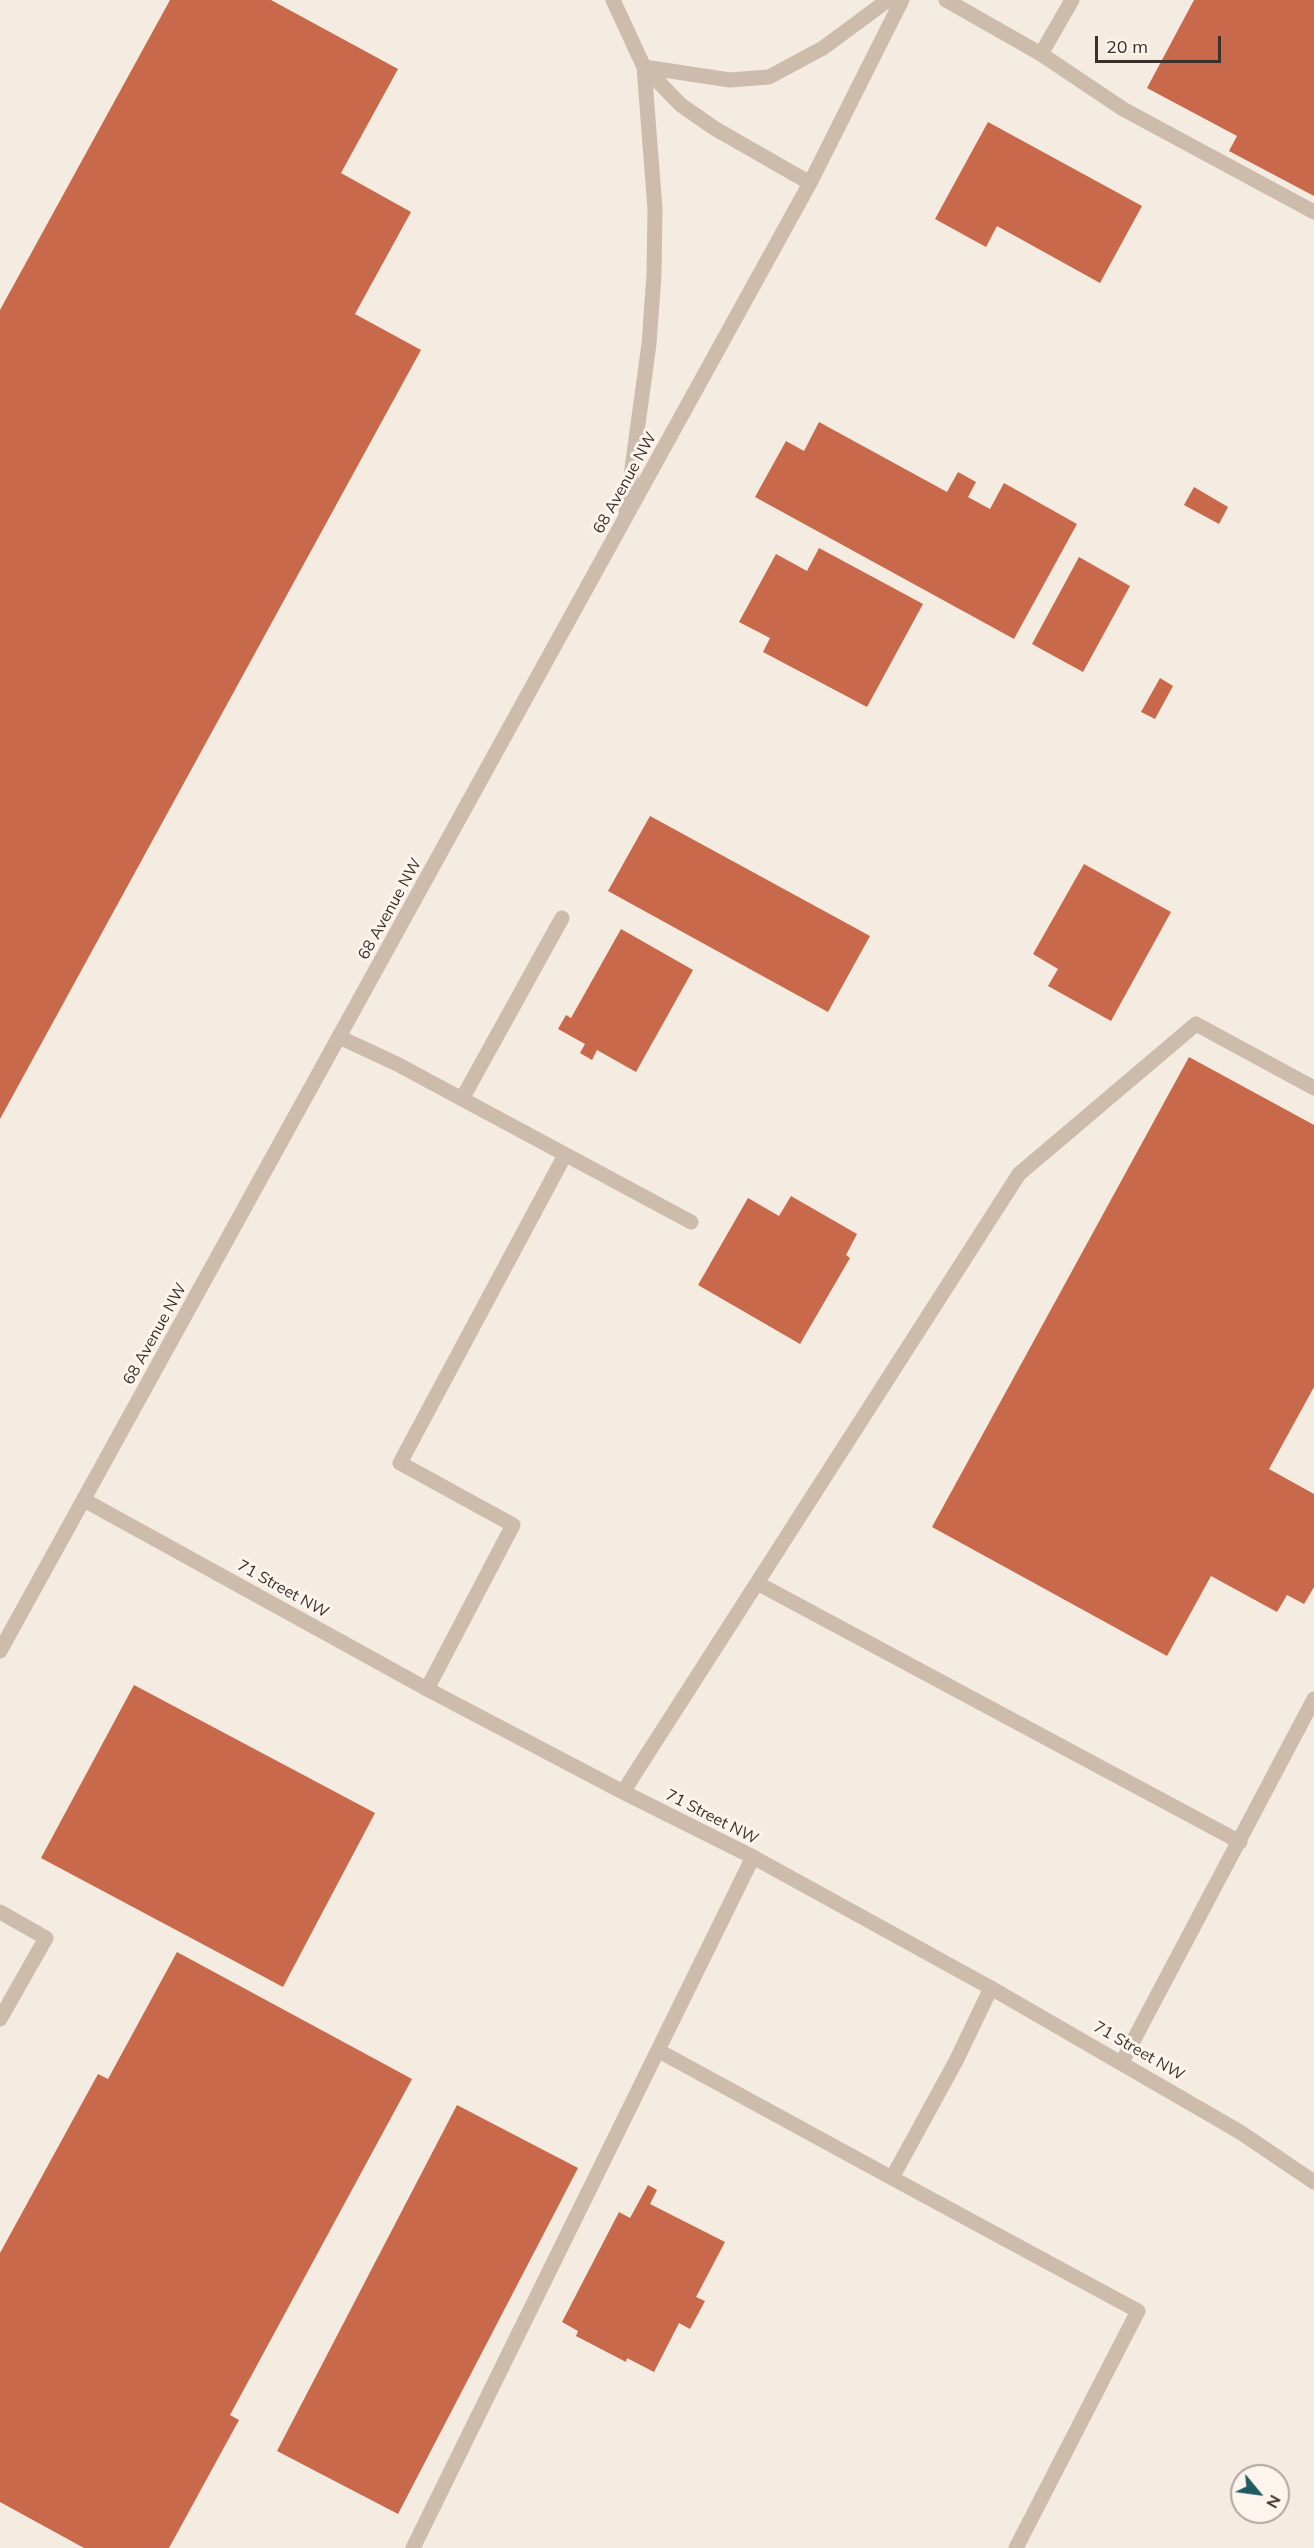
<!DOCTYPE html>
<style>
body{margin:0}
#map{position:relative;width:1314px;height:2548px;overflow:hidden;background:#f4ebe1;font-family:Mulish,sans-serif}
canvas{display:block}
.north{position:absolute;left:1230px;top:2464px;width:60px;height:60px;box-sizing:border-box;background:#fbf5ee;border:2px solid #aea6a0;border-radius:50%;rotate:119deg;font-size:16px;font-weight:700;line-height:24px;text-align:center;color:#3b302b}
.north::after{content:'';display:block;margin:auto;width:21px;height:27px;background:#1f5a5e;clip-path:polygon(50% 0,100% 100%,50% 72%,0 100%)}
.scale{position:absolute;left:1095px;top:36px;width:126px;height:27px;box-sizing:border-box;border:3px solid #3b302b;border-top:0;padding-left:8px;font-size:18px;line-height:21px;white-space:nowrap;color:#3b302b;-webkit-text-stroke:4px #fbf5ee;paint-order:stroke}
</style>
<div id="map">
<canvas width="1314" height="2548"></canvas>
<div class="north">N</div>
<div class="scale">20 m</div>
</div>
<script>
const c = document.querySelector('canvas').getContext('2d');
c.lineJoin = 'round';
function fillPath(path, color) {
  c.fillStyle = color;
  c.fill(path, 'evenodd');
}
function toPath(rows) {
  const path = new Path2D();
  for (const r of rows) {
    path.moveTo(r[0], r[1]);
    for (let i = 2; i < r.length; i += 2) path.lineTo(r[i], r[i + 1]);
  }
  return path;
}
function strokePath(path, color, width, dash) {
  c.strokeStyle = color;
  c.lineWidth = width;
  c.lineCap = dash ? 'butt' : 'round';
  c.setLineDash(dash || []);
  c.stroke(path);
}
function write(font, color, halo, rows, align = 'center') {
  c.font = font + ' Mulish,sans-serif';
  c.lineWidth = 6;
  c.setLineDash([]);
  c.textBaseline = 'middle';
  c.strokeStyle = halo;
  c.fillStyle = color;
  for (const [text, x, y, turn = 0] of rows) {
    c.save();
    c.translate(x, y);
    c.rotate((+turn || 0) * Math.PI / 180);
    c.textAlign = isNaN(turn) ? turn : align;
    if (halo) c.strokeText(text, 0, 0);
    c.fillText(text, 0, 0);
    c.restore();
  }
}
const building = toPath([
 [170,0,271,0,398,69,341,173,411,212,355,314,421,350,0,1119,0,310],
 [1194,0,1314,0,1314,196,1229,151,1237,136,1147,88],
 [988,122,1142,206,1100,283,997,226,986,247,935,219],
 [819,422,947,492,958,472,976,482,968,497,990,509,1004,483,1077,524,1014,639,755,497,786,441,804,451],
 [1194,487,1228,507,1219,524,1184,505],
 [819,548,923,604,867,707,763,652,770,638,739,622,776,554,807,571],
 [1079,557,1130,586,1083,672,1032,644],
 [1160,678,1173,686,1155,719,1141,712],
 [650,816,870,936,828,1012,608,891],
 [1084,864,1171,912,1111,1021,1048,986,1058,969,1033,954],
 [621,929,693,970,636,1072,597,1050,592,1060,580,1053,585,1044,558,1029,566,1015,571,1018],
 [1189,1057,1314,1125,1314,1387,1269,1469,1314,1494,1314,1587,1304,1604,1287,1595,1277,1612,1211,1576,1167,1656,932,1527],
 [791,1196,857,1234,846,1255,850,1258,800,1344,698,1285,748,1198,779,1216],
 [134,1685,375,1813,283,1987,41,1858],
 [177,1952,412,2079,230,2415,239,2420,169,2548,84,2548,0,2502,0,2253,98,2074,108,2079],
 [457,2105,578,2168,398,2514,277,2451],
 [648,2185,657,2190,650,2204,725,2242,696,2297,705,2301,690,2329,679,2323,654,2372,627,2358,626,2362,576,2336,578,2331,562,2322,619,2212,630,2218]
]);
const service = toPath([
 [946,0,1041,54,1072,0],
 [1041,54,1123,109,1314,212],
 [339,1037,397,1064,691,1222],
 [462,1099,562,918],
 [757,1583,1240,1842],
 [427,1689,513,1525,400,1463,565,1155],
 [623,1792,1019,1174,1196,1024,1314,1088],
 [0,1912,46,1938,0,2019],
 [991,1988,956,2061,892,2178,1138,2311,1016,2548],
 [659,2051,892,2178],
 [1122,2062,1314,1699],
 [413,2548,753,1857]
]);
const tertiary = toPath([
 [613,0,644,67,681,105,714,128,810,183],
 [644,67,730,80,769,77,823,48,888,0],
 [626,512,649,344,654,275,655,209,644,67],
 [84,1500,427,1689,623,1792,753,1857,991,1988,1240,2132,1314,2182],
 [0,1651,810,183,902,0]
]);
const streetNames = [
 ["68 Avenue NW",625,483,-61],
 ["68 Avenue NW",390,909,-61],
 ["68 Avenue NW",155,1334,-61],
 ["71 Street NW",283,1589,29],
 ["71 Street NW",712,1817,27],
 ["71 Street NW",1139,2051,30]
];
fillPath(building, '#c8694b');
strokePath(service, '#cdbbac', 15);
strokePath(tertiary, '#cdbbac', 15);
write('16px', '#3b302b', '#fbf5ee', streetNames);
</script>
